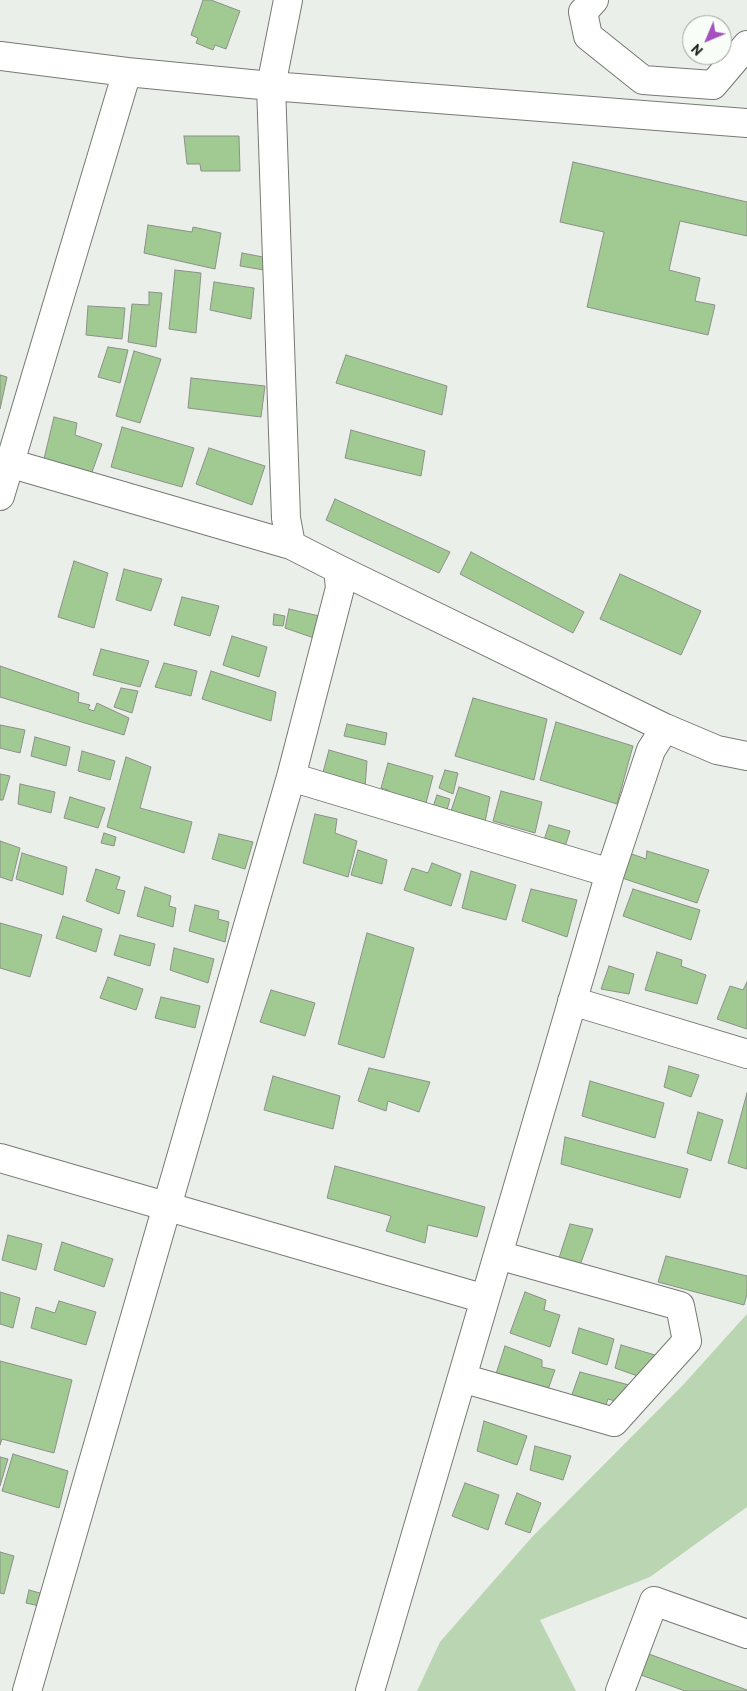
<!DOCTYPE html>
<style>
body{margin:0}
#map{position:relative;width:747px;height:1691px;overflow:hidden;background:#ebefe9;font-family:"PT Sans",sans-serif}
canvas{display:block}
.north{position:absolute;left:682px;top:15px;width:50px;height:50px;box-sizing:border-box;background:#f8fdf7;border:1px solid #9ca09c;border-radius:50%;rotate:225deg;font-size:14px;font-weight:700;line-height:20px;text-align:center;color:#131513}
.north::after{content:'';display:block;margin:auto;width:18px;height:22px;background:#a550be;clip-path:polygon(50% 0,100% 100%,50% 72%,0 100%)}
</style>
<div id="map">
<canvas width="747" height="1691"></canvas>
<div class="north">N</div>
</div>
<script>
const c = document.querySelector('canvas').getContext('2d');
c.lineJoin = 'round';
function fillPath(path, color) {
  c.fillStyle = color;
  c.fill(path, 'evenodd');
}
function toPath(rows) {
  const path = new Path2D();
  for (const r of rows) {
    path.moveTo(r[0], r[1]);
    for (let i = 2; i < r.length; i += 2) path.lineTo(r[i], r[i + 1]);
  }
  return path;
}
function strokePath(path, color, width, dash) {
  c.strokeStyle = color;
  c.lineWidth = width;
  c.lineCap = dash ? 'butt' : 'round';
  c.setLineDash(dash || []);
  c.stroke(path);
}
const green = toPath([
 [747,1314,747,1507,650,1577,540,1620,576,1691,417,1691,440,1642,532,1537,683,1385]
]);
const building = toPath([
 [203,0,211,0,240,11,226,49,215,45,213,50,196,43,198,38,191,35,203,0],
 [184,136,239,136,240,171,201,171,200,164,187,164,184,136],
 [573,162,747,202,747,236,680,221,669,270,700,278,695,301,715,305,708,335,587,307,604,232,560,222,573,162],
 [148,225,192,232,193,227,221,233,215,269,144,253,148,225],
 [242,253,263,257,264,270,240,266,242,253],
 [175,270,201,273,196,333,169,329,175,270],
 [214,282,254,288,251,319,210,310,214,282],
 [149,292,162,293,156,347,128,342,132,304,149,305,149,292],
 [88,306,125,308,122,339,86,335,88,306],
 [108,347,128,350,120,383,98,377,108,347],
 [134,351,161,359,140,423,116,416,134,351],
 [346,355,447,386,442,415,336,383,346,355],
 [0,375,7,377,0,409,0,375],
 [191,378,265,386,261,417,188,408,191,378],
 [54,417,77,423,75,435,102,444,91,475,43,463,54,417],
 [122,427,194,448,182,487,111,467,122,427],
 [351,430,425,451,421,476,345,458,351,430],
 [209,448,265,466,252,505,196,484,209,448],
 [335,499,450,552,439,573,326,520,335,499],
 [471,552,584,612,573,633,460,574,471,552],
 [74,561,108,573,94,628,58,617,74,561],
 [124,569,162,579,151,611,116,600,124,569],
 [620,574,701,611,681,655,600,619,620,574],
 [182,597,219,606,210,636,174,625,182,597],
 [289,609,319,616,314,638,285,628,289,609],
 [274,614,285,616,283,626,273,625,274,614],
 [232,636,267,647,259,677,223,665,232,636],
 [101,649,149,661,140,687,93,675,101,649],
 [164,663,197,671,191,696,155,687,164,663],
 [0,666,79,693,78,702,90,705,88,709,94,711,97,703,129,718,124,735,0,697,0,666],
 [211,671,276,692,271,721,202,699,211,671],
 [121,688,138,691,132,713,114,707,121,688],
 [473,698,547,719,534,780,455,756,473,698],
 [556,722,633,746,617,804,540,780,556,722],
 [347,724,387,733,385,745,344,736,347,724],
 [0,725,25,730,20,753,0,748,0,725],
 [35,737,70,747,66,766,31,756,35,737],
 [329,750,367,761,365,787,322,776,329,750],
 [82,751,115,761,110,780,78,771,82,751],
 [126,757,151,767,140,808,192,822,184,853,107,827,126,757],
 [388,763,433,776,424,811,386,798,388,790,381,788,388,763],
 [445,770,458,773,453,794,439,788,445,770],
 [0,774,10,776,3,800,0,800,0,774],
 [20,784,55,792,51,813,18,804,20,784],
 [459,787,490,797,484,827,449,817,459,787],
 [501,791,542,802,535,833,493,821,501,791],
 [437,795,450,799,446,814,432,810,437,795],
 [70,797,105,808,98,828,64,818,70,797],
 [315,814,337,819,335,833,357,841,348,877,303,863,315,814],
 [549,825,570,831,564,850,543,843,549,825],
 [104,833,116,837,114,846,101,843,104,833],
 [219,834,253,842,245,869,212,859,219,834],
 [0,841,20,848,12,881,0,877,0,841],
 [358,850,387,860,382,884,351,875,358,850],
 [647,851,709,870,697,903,622,878,629,853,646,859,647,851],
 [22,853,67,867,63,895,16,879,22,853],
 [432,863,461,874,451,906,404,890,412,868,428,873,432,863],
 [96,869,120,877,116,889,125,891,119,914,86,901,96,869],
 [471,871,516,885,506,920,462,908,471,871],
 [145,887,171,896,169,906,176,908,173,927,137,916,145,887],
 [531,889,577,900,567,937,522,921,531,889],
 [633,889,700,910,691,940,623,916,633,889],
 [195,905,219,911,218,919,229,922,225,942,189,931,195,905],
 [63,916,102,929,96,952,56,938,63,916],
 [0,923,42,935,30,977,0,968,0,923],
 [367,933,414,948,384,1058,338,1044,367,933],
 [120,935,155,944,150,966,114,955,120,935],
 [174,948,214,959,208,983,170,970,174,948],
 [657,952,682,960,681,966,706,975,697,1004,645,990,657,952],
 [609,966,634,974,629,994,601,989,609,966],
 [108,977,143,989,136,1010,100,998,108,977],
 [747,982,747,1029,717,1019,730,986,743,990,747,982],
 [271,990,315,1003,305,1036,260,1022,271,990],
 [161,997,200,1006,195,1028,155,1018,161,997],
 [669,1066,699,1075,691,1097,664,1087,669,1066],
 [369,1068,430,1082,419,1112,388,1101,386,1111,358,1101,369,1068],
 [273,1076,340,1096,333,1129,264,1110,273,1076],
 [590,1081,664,1103,655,1138,582,1116,590,1081],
 [747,1093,747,1169,728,1163,747,1093],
 [698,1112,723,1120,711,1161,687,1153,698,1112],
 [565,1137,688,1169,680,1198,561,1164,565,1137],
 [335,1166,485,1207,477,1237,428,1225,425,1243,386,1231,391,1216,327,1198,335,1166],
 [570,1224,593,1229,578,1271,557,1264,570,1224],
 [8,1235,42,1244,36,1270,2,1260,8,1235],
 [62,1242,113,1259,104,1287,54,1270,62,1242],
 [666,1256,747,1276,747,1294,744,1305,658,1282,666,1256],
 [0,1292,20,1298,13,1328,0,1324,0,1292],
 [525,1292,546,1300,544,1310,560,1315,550,1347,510,1333,525,1292],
 [59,1301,96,1312,86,1345,31,1328,36,1307,55,1313,59,1301],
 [579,1328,614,1339,607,1365,572,1353,579,1328],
 [621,1345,655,1355,649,1380,615,1368,621,1345],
 [505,1346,542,1360,542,1367,555,1370,546,1395,495,1377,505,1346],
 [0,1361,72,1380,54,1453,2,1439,0,1445,0,1361],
 [580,1372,629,1385,622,1403,608,1399,604,1410,571,1397,580,1372],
 [484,1421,527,1436,517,1465,477,1451,484,1421],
 [535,1446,571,1456,563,1480,530,1470,535,1446],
 [13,1454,68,1471,59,1508,2,1491,13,1454],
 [0,1457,8,1459,0,1486,0,1457],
 [465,1483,499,1495,488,1530,452,1516,465,1483],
 [517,1493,541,1503,530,1533,505,1524,517,1493],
 [0,1552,14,1556,4,1594,0,1593,0,1552],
 [29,1590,47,1595,44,1607,26,1603,29,1590],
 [649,1654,747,1690,747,1691,685,1691,641,1675,649,1654]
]);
const minor = toPath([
 [288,0,271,86,286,518,291,545,338,569,665,728,717,750,747,756],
 [594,0,583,12,588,36,643,80,713,85,747,45],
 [0,56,127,72,271,86,747,123],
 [9,463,291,545],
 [0,496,127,72],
 [291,777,610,873],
 [572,1001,747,1054],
 [0,1158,485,1299],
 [462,1378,614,1422,687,1341,680,1306,498,1255],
 [27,1691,291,777,340,588,338,569],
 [370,1691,610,873,651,750,665,728],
 [620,1691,654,1601,747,1634]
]);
fillPath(green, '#bad5b1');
fillPath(building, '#a0ca92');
strokePath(building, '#8c908a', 1);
strokePath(minor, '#767a74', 30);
strokePath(minor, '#fff', 28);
</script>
